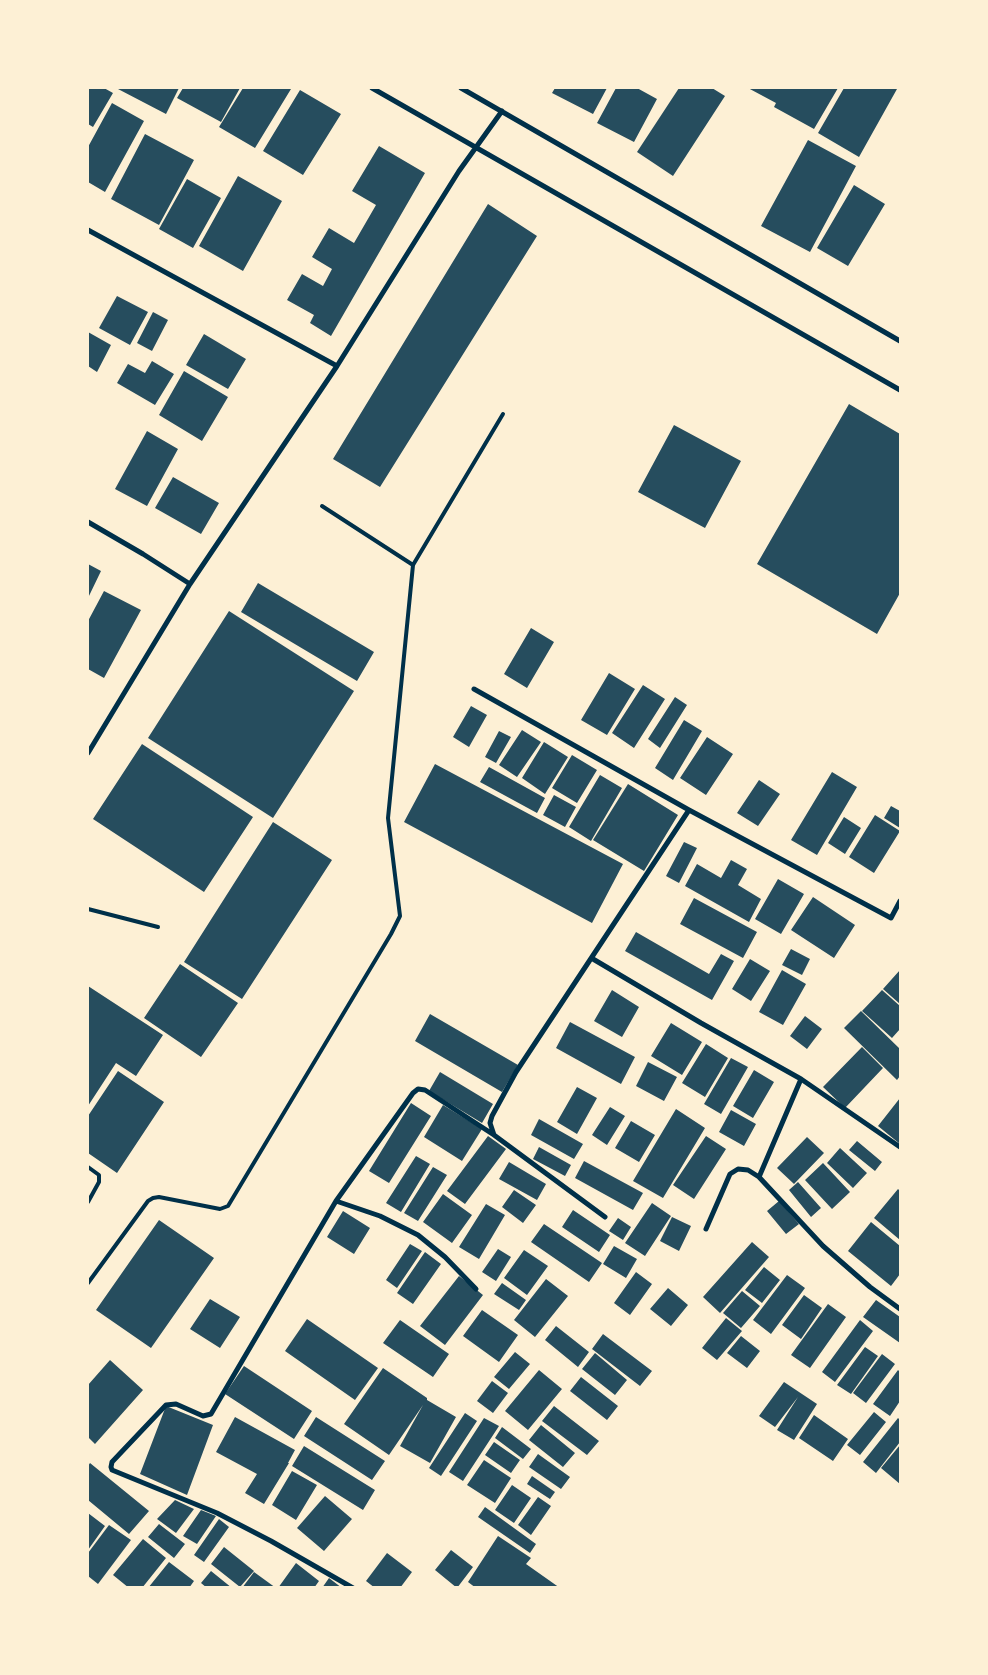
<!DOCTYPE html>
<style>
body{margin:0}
#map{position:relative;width:988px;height:1675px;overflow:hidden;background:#fdf0d5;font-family:Jost,sans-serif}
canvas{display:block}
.frame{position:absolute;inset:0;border:89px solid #fdf0d5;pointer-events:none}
</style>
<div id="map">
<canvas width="988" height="1675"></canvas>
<div class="frame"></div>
</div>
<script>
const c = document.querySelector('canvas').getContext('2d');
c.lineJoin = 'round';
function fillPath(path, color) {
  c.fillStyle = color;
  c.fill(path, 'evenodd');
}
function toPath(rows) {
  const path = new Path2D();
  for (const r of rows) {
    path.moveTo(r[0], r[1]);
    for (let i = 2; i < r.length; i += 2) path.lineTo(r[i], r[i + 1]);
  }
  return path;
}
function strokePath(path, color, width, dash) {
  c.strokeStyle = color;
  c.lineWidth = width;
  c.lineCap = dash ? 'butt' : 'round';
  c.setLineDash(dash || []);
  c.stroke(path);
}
const building = toPath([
 [88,88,104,88,113,93,93,127,88,124],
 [119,88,179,88,166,114,118,89],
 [183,88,240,88,221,122,177,98],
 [243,88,287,88,291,89,255,148,219,127],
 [555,88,607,88,593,114,552,93],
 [616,88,637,88,657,99,634,142,597,123],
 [679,88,712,88,725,96,673,176,637,152],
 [748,88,838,88,814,129,774,107,776,103],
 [844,88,897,89,859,157,818,133],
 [300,90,341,114,303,175,263,151],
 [112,103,144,121,105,192,88,182,88,147],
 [145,134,194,160,159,225,111,199],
 [808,140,856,166,810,252,761,226],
 [379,146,425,173,331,336,310,323,314,315,287,300,302,274,323,286,332,269,312,257,329,228,354,243,376,205,352,191],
 [238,176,282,201,243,271,199,246],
 [187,179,221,198,193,248,159,229],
 [854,185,885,204,848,266,817,248],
 [488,204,537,236,380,487,333,459],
 [117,296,148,312,130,345,99,328],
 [153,312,168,320,152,351,137,343],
 [88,332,111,345,97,372,88,366],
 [204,334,246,359,228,389,186,365],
 [152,361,174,374,155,405,117,383,128,364,145,373],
 [184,371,228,397,202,441,159,415],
 [849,404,900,434,900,593,877,634,757,564],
 [674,425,741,461,705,528,638,492],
 [147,431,178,449,147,506,115,489],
 [173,477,219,503,201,534,155,508],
 [88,564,101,571,88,598],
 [258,583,374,652,357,681,241,612],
 [104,591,141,610,104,678,88,669,88,621],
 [229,611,354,691,273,818,148,738],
 [531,628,554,642,527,688,504,674],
 [609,673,635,689,607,735,581,720],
 [643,685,665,699,634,748,612,733],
 [675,697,687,705,660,748,648,739],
 [471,706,487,715,469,747,453,737],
 [684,720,702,731,673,780,655,768],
 [522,730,541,742,517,777,499,765],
 [499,731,511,737,496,763,485,757],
 [707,737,733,754,706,795,680,778],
 [544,742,568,757,545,794,522,778],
 [142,744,253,817,204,892,93,819],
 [572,755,597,770,577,803,552,788],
 [435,764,623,864,592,923,404,822],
 [489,767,545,798,537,813,480,782],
 [832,772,857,787,817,855,791,840],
 [600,775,622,788,591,841,569,827],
 [759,780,780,794,758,826,737,813],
 [628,784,678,815,644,871,593,840],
 [554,795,576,807,565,827,543,815],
 [891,806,900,811,900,828,884,818],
 [875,815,900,831,874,873,849,857],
 [844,817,861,828,845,854,828,843],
 [273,822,332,860,242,999,184,962],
 [684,842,697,848,679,883,666,876],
 [731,860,747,869,738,885,761,899,749,922,685,886,697,864,721,878],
 [778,879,804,894,781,934,755,919],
 [813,897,855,925,834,958,791,930],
 [694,898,757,932,743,958,680,924],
 [636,932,709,974,721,954,734,961,712,1000,625,951],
 [791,949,810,959,802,975,782,965],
 [750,959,770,971,751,1001,732,989],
 [180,964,238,1003,201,1057,144,1018],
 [782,970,806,984,783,1025,759,1012],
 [900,970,900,1004,883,989],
 [88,986,163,1035,136,1076,116,1063,88,1106],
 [612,990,639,1007,622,1037,594,1021],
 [882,990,900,1006,900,1029,892,1038,862,1011],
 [861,1011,900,1049,900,1076,897,1080,844,1028],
 [430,1014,518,1065,502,1092,415,1041],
 [805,1016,822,1029,807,1049,790,1036],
 [570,1022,635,1057,621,1084,556,1048],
 [671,1023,702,1042,682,1075,651,1056],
 [706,1044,728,1058,705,1097,682,1083],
 [862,1047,883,1068,845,1108,823,1087],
 [731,1058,748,1067,721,1114,704,1104],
 [648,1062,677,1077,664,1101,636,1086],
 [754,1070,774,1082,753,1118,733,1106],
 [118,1071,164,1102,117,1173,88,1153,88,1116],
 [440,1072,493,1104,482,1123,429,1091],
 [577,1087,597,1098,577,1134,557,1122],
 [900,1098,900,1144,878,1126],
 [411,1103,431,1116,389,1183,369,1171],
 [443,1105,482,1129,462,1161,424,1137],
 [610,1107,625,1116,607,1145,592,1135],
 [676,1109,705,1128,663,1198,633,1181],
 [731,1110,756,1124,744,1146,719,1132],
 [539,1119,583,1144,574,1159,531,1135],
 [631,1121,655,1135,639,1162,615,1148],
 [488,1136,506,1149,465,1204,447,1191],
 [706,1136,726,1149,694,1199,673,1185],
 [807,1137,824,1153,794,1184,777,1168],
 [857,1141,882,1162,875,1171,849,1150],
 [539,1147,571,1165,565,1176,533,1159],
 [840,1148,867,1173,853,1188,827,1163],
 [416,1156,430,1164,401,1212,386,1203],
 [584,1161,643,1193,633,1210,575,1178],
 [509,1162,546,1184,537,1200,499,1179],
 [823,1163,850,1192,832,1209,805,1180],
 [433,1167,447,1175,418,1221,404,1213],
 [798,1182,821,1208,811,1217,789,1190],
 [898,1189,900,1191,900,1240,874,1218],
 [514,1190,536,1205,523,1223,502,1207],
 [443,1194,472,1215,452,1243,423,1222],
 [779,1201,799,1224,786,1234,767,1211],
 [652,1203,671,1216,645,1256,625,1243],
 [486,1204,505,1215,479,1259,459,1247],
 [573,1210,610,1235,599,1252,562,1227],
 [343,1211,370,1228,354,1254,327,1237],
 [672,1217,691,1226,679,1251,660,1241],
 [618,1218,631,1227,623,1240,609,1231],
 [159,1220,214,1258,151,1348,96,1310],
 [871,1222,900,1246,900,1274,891,1286,848,1251],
 [544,1224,602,1263,589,1282,531,1242],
 [752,1242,769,1257,720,1313,703,1297],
 [410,1244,422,1251,397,1288,386,1280],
 [614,1246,637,1259,626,1278,603,1264],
 [498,1249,511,1257,496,1281,482,1272],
 [524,1250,548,1266,527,1295,504,1278],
 [425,1252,441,1264,413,1304,397,1293],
 [764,1267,780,1280,762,1303,745,1290],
 [636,1272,652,1284,630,1315,614,1303],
 [787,1275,805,1288,771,1334,753,1320],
 [459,1276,483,1295,445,1345,420,1326],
 [546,1279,568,1296,535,1337,514,1320],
 [502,1283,526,1300,519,1310,494,1294],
 [668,1288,688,1305,671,1326,650,1309],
 [742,1291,760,1306,741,1328,723,1313],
 [804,1295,822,1308,801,1339,782,1325],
 [210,1299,240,1317,220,1348,190,1329],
 [876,1300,900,1317,900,1343,863,1317],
 [828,1304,846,1317,810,1368,791,1355],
 [482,1310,518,1335,499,1362,463,1336],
 [726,1318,742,1331,717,1360,702,1348],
 [307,1319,378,1368,355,1400,285,1351],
 [400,1320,449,1354,433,1377,383,1343],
 [860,1320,873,1331,835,1382,822,1372],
 [556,1326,589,1352,578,1367,545,1340],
 [603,1334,652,1371,640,1386,592,1349],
 [741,1336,760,1351,747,1368,727,1353],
 [865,1347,878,1356,851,1394,837,1385],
 [515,1352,530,1364,509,1389,494,1377],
 [595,1353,627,1380,615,1395,582,1369],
 [882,1354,895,1364,866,1403,853,1393],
 [110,1360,143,1390,95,1444,88,1437,88,1385],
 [244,1366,312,1411,294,1439,225,1394],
 [383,1368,427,1398,427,1400,456,1417,430,1463,400,1446,423,1405,389,1455,344,1424],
 [539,1370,562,1389,528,1430,505,1411],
 [898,1370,900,1372,900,1401,890,1416,873,1404],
 [581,1377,618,1406,607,1420,570,1391],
 [492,1381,508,1393,493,1413,477,1401],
 [784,1382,817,1404,794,1440,777,1430,798,1397,775,1427,759,1416],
 [166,1406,213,1425,187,1495,140,1474],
 [554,1406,599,1441,587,1455,542,1421],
 [874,1412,886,1422,860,1455,847,1445],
 [465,1413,477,1421,441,1476,429,1468],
 [814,1415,848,1439,833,1461,799,1438],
 [235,1417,295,1450,288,1463,289,1463,264,1504,245,1493,257,1474,216,1452],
 [316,1417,385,1461,372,1480,304,1436],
 [484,1418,499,1426,463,1481,449,1472],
 [898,1418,900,1420,900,1442,876,1473,863,1462],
 [541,1425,575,1453,563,1467,529,1440],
 [502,1427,531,1449,523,1459,495,1438],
 [494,1442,520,1460,511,1473,485,1455],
 [900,1445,900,1484,881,1468],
 [304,1446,375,1490,363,1510,292,1466],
 [538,1454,570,1477,561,1489,529,1467],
 [484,1460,511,1478,495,1503,467,1485],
 [90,1463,149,1511,129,1534,88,1500,88,1466],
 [292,1471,317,1485,296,1520,272,1505],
 [532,1476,555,1492,550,1499,527,1484],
 [512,1485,531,1498,514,1523,495,1510],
 [325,1496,352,1519,324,1551,297,1528],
 [538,1497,551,1506,531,1535,518,1525],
 [175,1500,194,1509,176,1533,157,1519],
 [485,1507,536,1544,530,1553,478,1517],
 [201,1510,216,1516,197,1544,183,1536],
 [88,1513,105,1526,88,1550],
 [219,1519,229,1527,204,1562,194,1555],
 [159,1524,185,1544,174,1558,148,1537],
 [109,1525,131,1540,98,1584,88,1576,88,1553],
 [498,1536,531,1558,526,1564,560,1588,476,1588,468,1582],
 [143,1539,166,1558,142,1588,129,1588,113,1575],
 [224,1547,254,1571,240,1587,211,1564],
 [451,1550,473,1567,457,1588,435,1570],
 [387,1553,412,1572,400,1588,375,1588,366,1581],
 [169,1562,194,1581,189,1588,148,1588],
 [296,1563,319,1581,314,1588,278,1588],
 [211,1571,232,1588,207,1588,201,1583],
 [254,1572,276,1588,242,1588],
 [329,1578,342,1588,322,1588]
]);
const service = toPath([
 [322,506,413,565],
 [88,909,158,927],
 [88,1167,99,1175,99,1182,88,1202],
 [88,1283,148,1201,153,1198,159,1197,220,1209,228,1206,391,934,400,916,388,818,413,565,503,414]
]);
const minor = toPath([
 [372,88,900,390],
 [461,88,900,341],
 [88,230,337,366],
 [88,522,143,554,190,584],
 [474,689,689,810,891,918,900,901],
 [88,753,190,584,337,366,459,171,502,111],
 [593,959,701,1023,801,1079,900,1147],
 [759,1177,801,1079],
 [336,1201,380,1216,418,1235,445,1257,476,1289],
 [605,1217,494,1135,490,1123,492,1116,516,1072,689,810],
 [706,1229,730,1174,738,1169,748,1170,759,1177,823,1246,870,1287,900,1309],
 [353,1588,271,1541,217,1513,112,1470,111,1467,112,1462,166,1405,176,1404,203,1416,211,1414,336,1201,413,1093,418,1089,425,1090,494,1135]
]);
fillPath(building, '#264d5e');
strokePath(service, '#003049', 4);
strokePath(minor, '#003049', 5);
</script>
